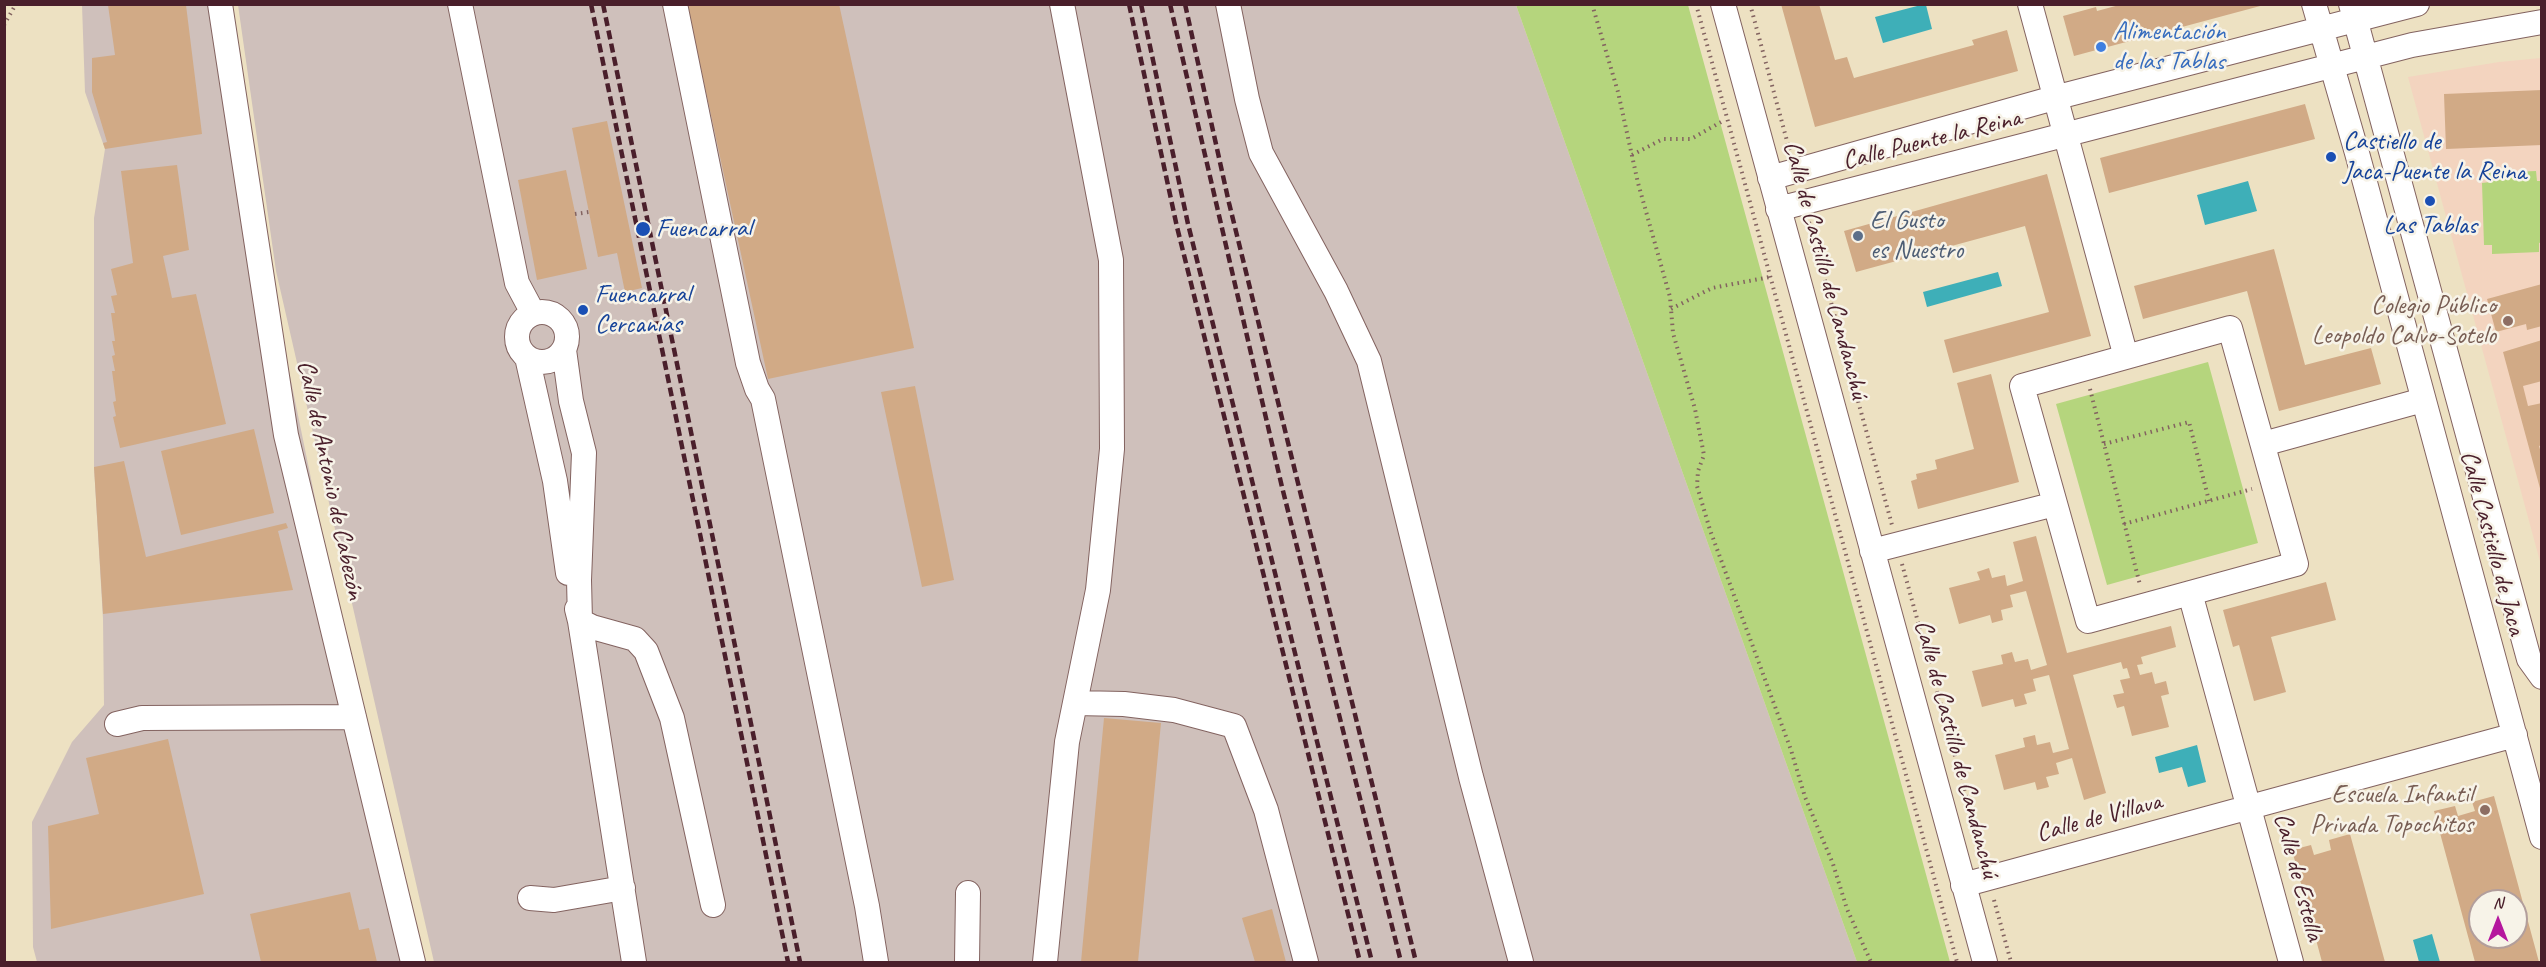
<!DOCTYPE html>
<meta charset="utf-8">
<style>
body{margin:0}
#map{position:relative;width:2546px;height:967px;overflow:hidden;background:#ede1c2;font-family:Caveat,sans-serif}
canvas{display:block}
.frame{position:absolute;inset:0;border:6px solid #4a1f2b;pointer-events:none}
.north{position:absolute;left:2468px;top:889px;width:60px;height:60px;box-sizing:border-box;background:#f7f3e8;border:2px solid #b29e9c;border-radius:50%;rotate:0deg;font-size:16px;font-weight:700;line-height:24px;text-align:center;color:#4a1f2b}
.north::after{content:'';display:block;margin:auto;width:21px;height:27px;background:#b5179e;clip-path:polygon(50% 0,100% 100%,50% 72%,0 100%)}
</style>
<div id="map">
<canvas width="2546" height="967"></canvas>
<div class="frame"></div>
<div class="north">N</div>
</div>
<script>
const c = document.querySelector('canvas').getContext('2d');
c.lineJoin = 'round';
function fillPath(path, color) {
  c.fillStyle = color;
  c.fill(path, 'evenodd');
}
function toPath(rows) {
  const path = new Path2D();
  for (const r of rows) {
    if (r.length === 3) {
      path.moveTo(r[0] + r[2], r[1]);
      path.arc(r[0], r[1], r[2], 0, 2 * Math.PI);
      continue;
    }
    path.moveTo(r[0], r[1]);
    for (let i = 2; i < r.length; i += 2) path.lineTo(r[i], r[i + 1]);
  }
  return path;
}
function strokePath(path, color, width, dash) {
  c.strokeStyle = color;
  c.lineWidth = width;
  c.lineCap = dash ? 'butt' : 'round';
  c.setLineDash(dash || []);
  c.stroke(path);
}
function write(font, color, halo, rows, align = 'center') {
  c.font = font + ' Caveat,sans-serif';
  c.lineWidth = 5;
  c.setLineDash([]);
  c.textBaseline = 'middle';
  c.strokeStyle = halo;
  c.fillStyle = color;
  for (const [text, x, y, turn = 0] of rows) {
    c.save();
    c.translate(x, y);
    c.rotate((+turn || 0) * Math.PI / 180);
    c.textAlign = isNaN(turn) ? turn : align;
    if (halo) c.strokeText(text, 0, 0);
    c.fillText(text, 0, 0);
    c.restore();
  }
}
const built = toPath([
 [2541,58,2541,565,2408,77,2499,62]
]);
const industrial = toPath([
 [82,5,214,5,410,962,37,962,33,947,32,822,72,742,104,705,103,619,94,467,94,218,105,149,85,92],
 [238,5,1516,5,1857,962,434,962,276,271]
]);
const green = toPath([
 [1516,5,1688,5,1950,962,1857,962],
 [2536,171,2537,181,2542,181,2542,242,2539,243,2539,252,2492,254,2492,245,2484,245,2482,183,2490,182,2489,173],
 [2208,362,2258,543,2107,585,2056,404]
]);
const water = toPath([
 [1921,5,1926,5,1932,29,1883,43,1875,17],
 [2248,181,2257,211,2205,225,2197,195],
 [1998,272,2002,286,1927,307,1923,292],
 [2197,745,2206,782,2188,787,2182,767,2159,773,2155,757],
 [2432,934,2440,962,2419,962,2413,940]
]);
const building = toPath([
 [687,4,839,4,914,348,768,379],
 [1781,4,1819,4,1835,60,1847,57,1854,78,1974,45,1972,40,2007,30,2018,71,1815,127],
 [2123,4,2264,4,2264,5,2074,56,2063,16,2096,7,2097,11],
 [108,5,186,5,202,134,105,149,103,143,107,142,92,92,92,58,115,55],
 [2542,90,2542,145,2446,149,2444,94],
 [2305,104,2315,139,2109,193,2100,158],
 [607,121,642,288,625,292,617,253,598,257,572,128],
 [177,165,189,250,163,256,172,298,196,294,226,424,120,448,113,417,116,416,113,402,116,401,112,371,115,371,112,356,115,355,112,341,115,341,111,313,115,313,111,296,117,295,111,269,133,263,121,171],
 [566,170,587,269,537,280,518,180],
 [2047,174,2091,336,1953,373,1944,340,2049,312,2025,226,1856,272,1844,231],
 [2274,249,2305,365,2371,348,2381,384,2279,411,2247,291,2143,319,2134,286],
 [2542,284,2542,326,2527,330,2526,324,2496,332,2487,299],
 [2542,340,2542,381,2523,386,2528,406,2542,403,2542,445,2539,446,2542,456,2541,492,2503,352],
 [1991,374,2019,482,1918,509,1911,481,1917,479,1916,474,1937,469,1935,460,1974,449,1957,383],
 [915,386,954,580,922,587,881,392],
 [254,429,274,513,181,535,161,451],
 [124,461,146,557,286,523,288,528,278,531,293,590,103,614,94,467],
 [2036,536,2067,653,2171,626,2176,647,2141,657,2143,664,2137,665,2140,675,2152,672,2155,684,2166,681,2169,694,2161,696,2169,727,2132,736,2124,706,2117,708,2113,695,2124,693,2120,680,2130,678,2127,668,2123,669,2121,662,2073,675,2106,793,2084,800,2072,758,2056,763,2059,774,2046,777,2049,787,2037,790,2035,782,2004,790,1995,755,2025,747,2023,738,2035,735,2037,745,2050,742,2053,753,2069,749,2049,675,2033,679,2036,691,2024,694,2027,704,2015,707,2013,699,1982,707,1972,671,2003,664,2001,655,2012,652,2015,662,2028,659,2031,670,2047,665,2026,591,2010,595,2013,607,2001,610,2003,620,1992,623,1990,615,1959,624,1949,588,1980,580,1977,572,1989,568,1992,578,2005,575,2007,586,2023,581,2013,542],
 [2326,582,2336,620,2271,637,2286,692,2254,701,2239,645,2233,647,2223,610],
 [1104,718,1161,723,1138,962,1081,962],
 [168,739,204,894,51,929,48,826,99,814,86,758],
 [2494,796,2539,962,2475,962,2434,811,2455,806,2458,816,2475,811,2472,802],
 [2480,901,2516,901,2516,937,2480,937],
 [2350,834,2385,962,2322,962,2292,850,2311,845,2314,855,2331,850,2329,840],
 [350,892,359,930,369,928,377,962,261,962,250,914],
 [1272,909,1286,962,1255,962,1242,918]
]);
const path = toPath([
 [1592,4,1618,92,1638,183,1670,297,1673,333,1695,409,1704,455,1698,471,1697,486,1710,530,1791,750,1805,797,1833,864,1847,909,1871,962],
 [1696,4,1957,962],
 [1750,4,1790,152],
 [4,25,16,4],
 [1632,155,1663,139,1691,139,1721,122],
 [575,214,589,212],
 [1809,222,1892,525],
 [1671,309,1712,288,1770,277],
 [2090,389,2140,585],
 [2104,444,2189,422,2209,501],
 [2124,524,2252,489],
 [1902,564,1983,858],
 [1994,900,2011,962]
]);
const minor = toPath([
 [220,4,286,435,413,962],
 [460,4,517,283,533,313],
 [675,4,748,363,757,389,763,399,867,906,876,962],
 [1228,4,1247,99,1261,153,1336,291,1369,361,1471,777,1521,962],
 [1723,4,1985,962],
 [2030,4,2126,357],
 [2314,4,2357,153,2542,837],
 [2351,4,2529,659,2542,677],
 [1770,178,2054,98,2417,4],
 [1778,209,2412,45,2542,22],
 [542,337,25],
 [2230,328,2296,564,2088,621,2022,386,2230,328],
 [564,350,571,401,584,453,579,580,580,621,634,962],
 [527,357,555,481,568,573],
 [2263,444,2423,400],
 [1872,551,2055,504],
 [2190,593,2291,962],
 [577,609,580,621,592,627,635,639,646,651,672,718,713,905],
 [1075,703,1124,704,1174,710,1234,726,1266,810,1306,962],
 [117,724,142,718,354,717],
 [1963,885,2515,735],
 [530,898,554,900,623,888],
 [967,962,968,893],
 [1045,962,1067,742,1098,590,1112,449,1111,260,1062,4]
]);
const rail = toPath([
 [591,4,788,962],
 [603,4,800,962],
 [1129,4,1177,227,1360,962],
 [1141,4,1188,224,1372,962],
 [1170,4,1282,487,1401,962],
 [1185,4,1229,203,1416,962]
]);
const markers = [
 [2101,47,6,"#3f7fe0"],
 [2331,157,6,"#1a4fb4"],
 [2430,201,6,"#1a4fb4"],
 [643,229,8,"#1a4fb4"],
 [1858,236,6,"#5c6f8a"],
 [583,310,6,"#1a4fb4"],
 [2508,321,6,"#8d6e63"],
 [2485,810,6,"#8d6e63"]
];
const shopNames = [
 ["Alimentación",2113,32],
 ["de las Tablas",2113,62]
];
const streetNames = [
 ["Calle Puente la Reina",1932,140,-14],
 ["Calle de Castillo de Candanchú",1825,270,75],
 ["Calle de Antonio de Cabezón",330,480,78],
 ["Calle Castiello de Jaca",2492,543,75],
 ["Calle de Castillo de Candanchú",1956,749,75],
 ["Calle de Villava",2099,818,-15],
 ["Calle de Estella",2298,877,75]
];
const transitNames = [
 ["Castiello de",2343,142],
 ["Jaca-Puente la Reina",2343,172],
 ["Las Tablas",2430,226,"center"],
 ["Fuencarral",656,229],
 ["Fuencarral",595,295],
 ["Cercanías",595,325]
];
const serviceNames = [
 ["El Gusto",1870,221],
 ["es Nuestro",1870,251]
];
const educationNames = [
 ["Colegio Público",2496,306],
 ["Leopoldo Calvo-Sotelo",2496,336],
 ["Escuela Infantil",2473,795],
 ["Privada Topochitos",2473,825]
];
fillPath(built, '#f3d4bf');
fillPath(industrial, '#cfc0bb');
fillPath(green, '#b5d57d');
fillPath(water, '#3eafb8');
fillPath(building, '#d1aa86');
strokePath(minor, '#836360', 26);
strokePath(path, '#836360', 4, [1.5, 4.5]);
strokePath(minor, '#fff', 24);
strokePath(rail, '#4a1f2b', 4.5, [9, 4.5]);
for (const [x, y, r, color] of markers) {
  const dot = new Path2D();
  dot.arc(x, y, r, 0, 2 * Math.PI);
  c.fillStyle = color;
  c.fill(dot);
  strokePath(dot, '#f7f3e8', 2);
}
write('26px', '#366cbe', '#f7f3e8', shopNames, 'left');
write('26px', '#4a1f2b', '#f7f3e8', streetNames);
write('26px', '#164399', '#f7f3e8', transitNames, 'left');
write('26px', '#4e5e75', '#f7f3e8', serviceNames, 'left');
write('26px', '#785e54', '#f7f3e8', educationNames, 'right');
</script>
